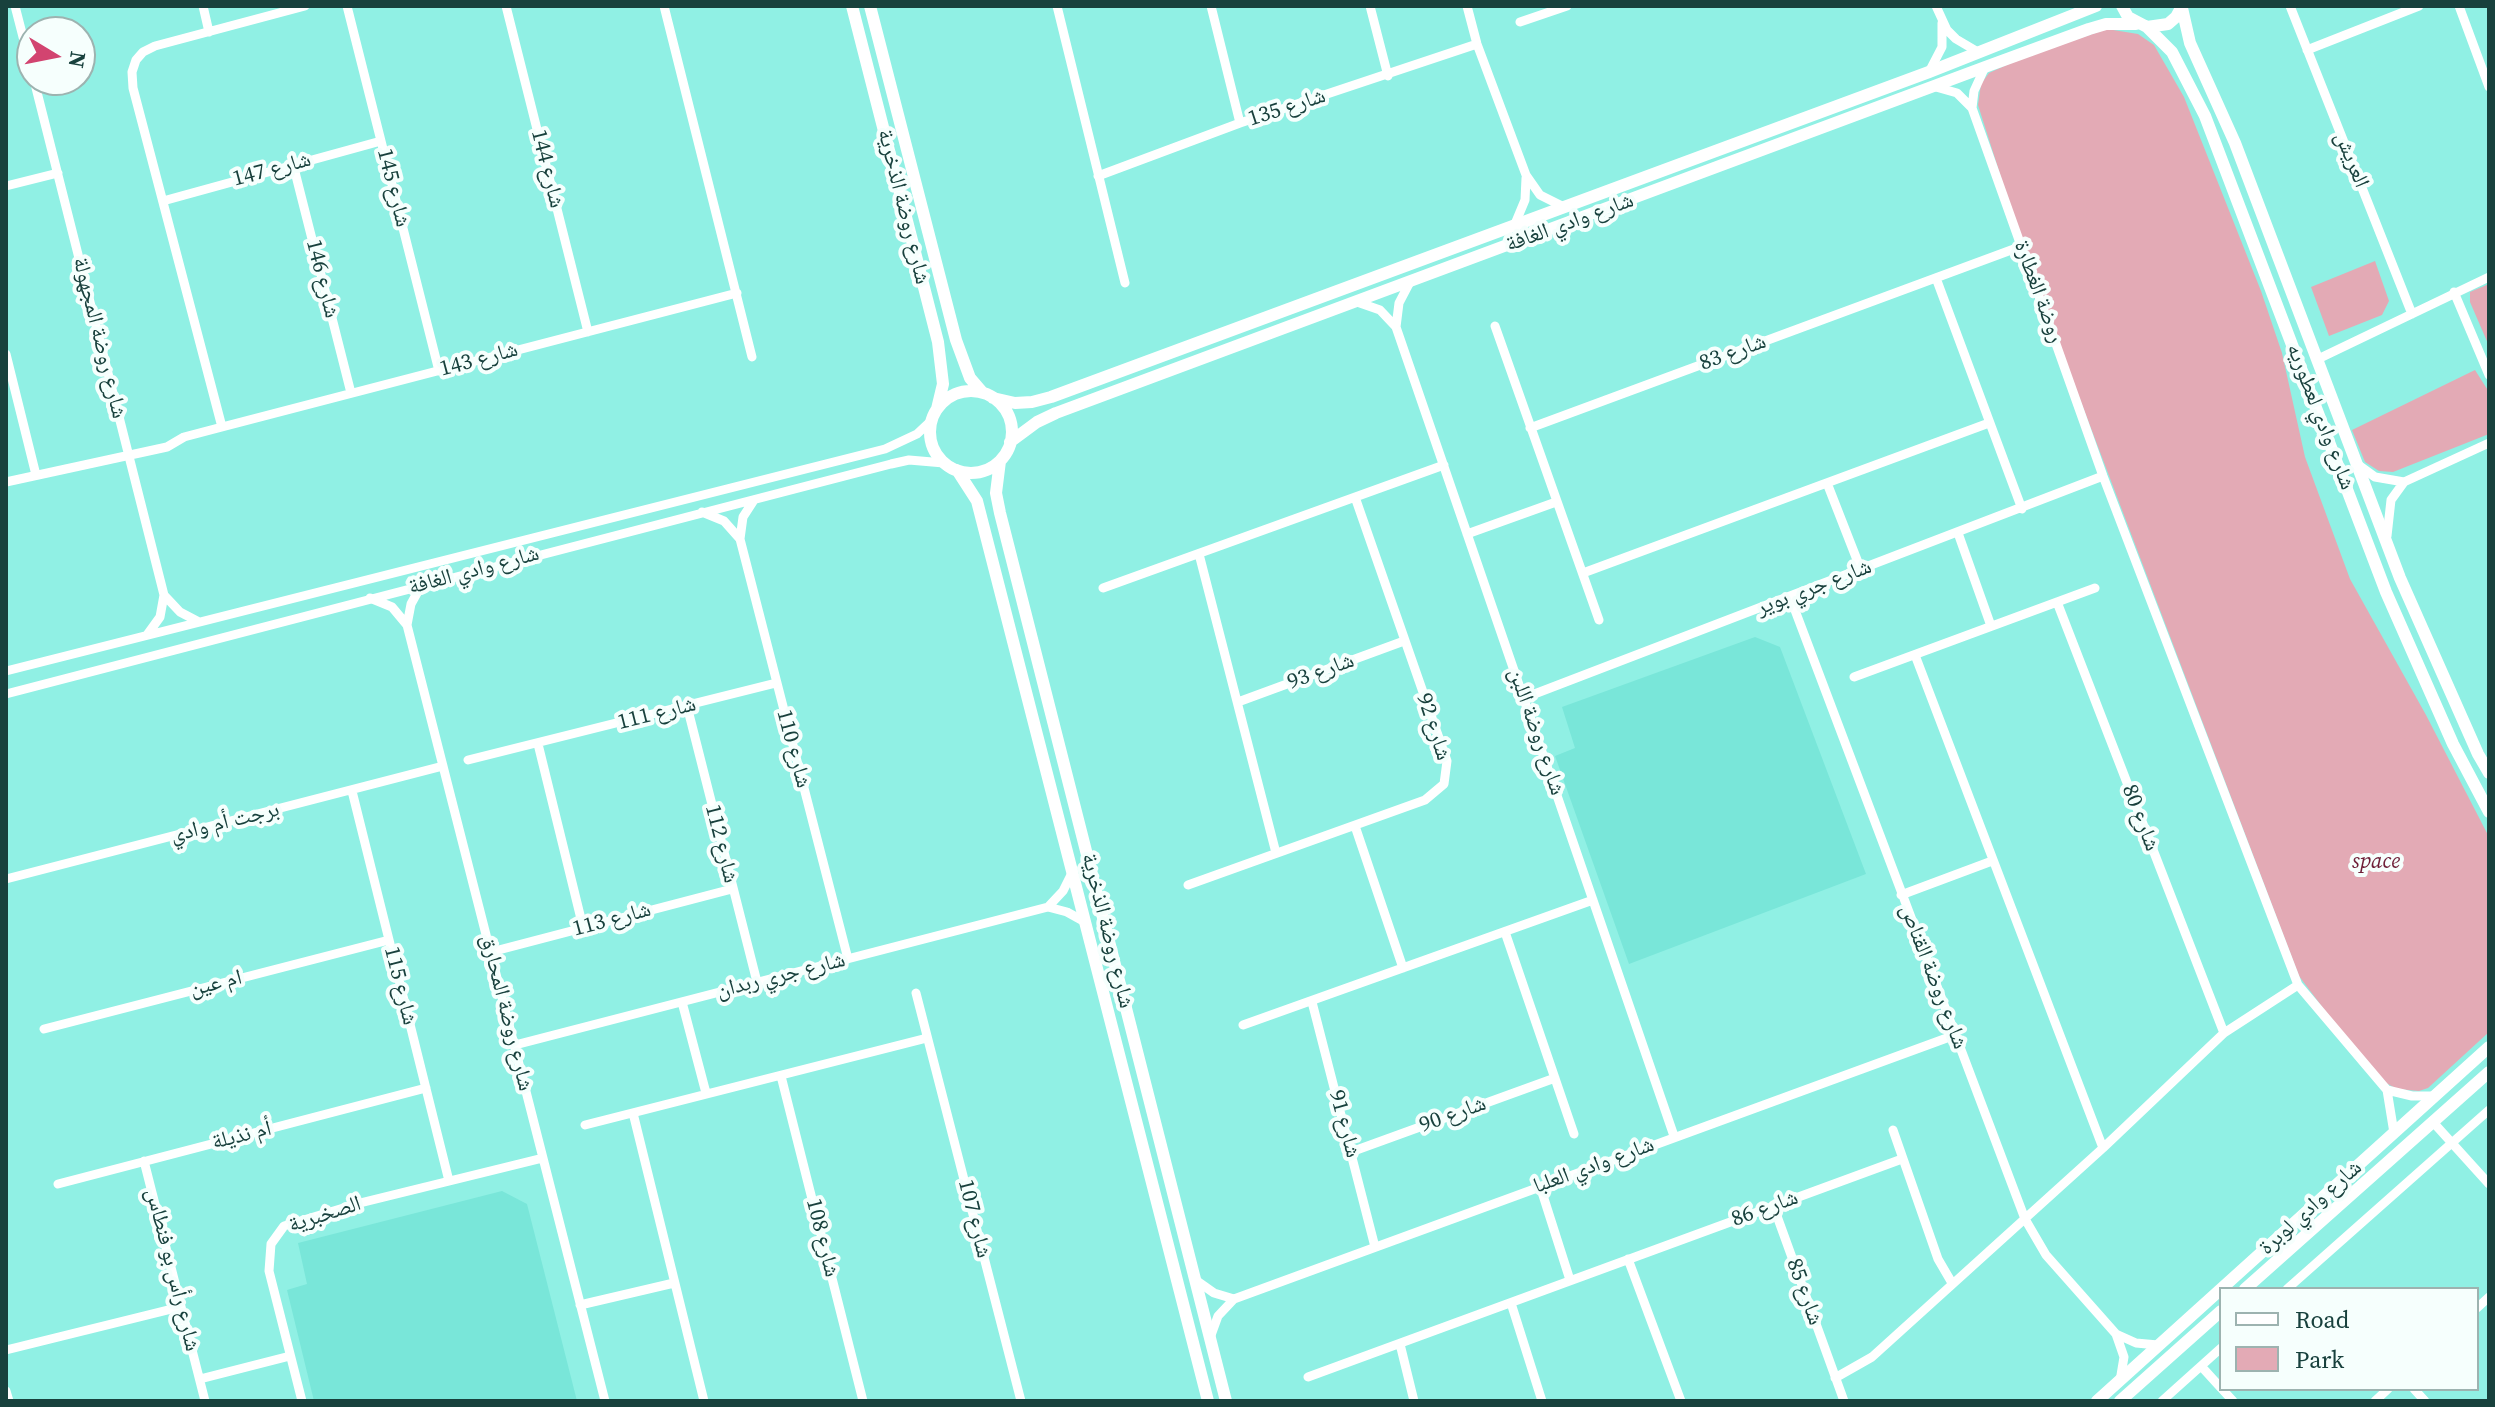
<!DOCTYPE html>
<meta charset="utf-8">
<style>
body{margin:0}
#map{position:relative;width:2495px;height:1407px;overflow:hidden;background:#90f0e4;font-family:"Source Serif 4",serif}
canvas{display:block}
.frame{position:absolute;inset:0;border:8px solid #18413d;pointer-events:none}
.legend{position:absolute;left:2219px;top:1287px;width:260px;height:104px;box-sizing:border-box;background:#f6fffd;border:2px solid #9db3b0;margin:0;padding:10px 14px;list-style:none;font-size:24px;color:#18413d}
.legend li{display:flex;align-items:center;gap:16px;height:40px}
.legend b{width:40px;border:2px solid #9db3b0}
.north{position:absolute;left:16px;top:16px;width:80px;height:80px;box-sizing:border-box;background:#f6fffd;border:2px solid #9db3b0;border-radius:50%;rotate:100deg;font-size:22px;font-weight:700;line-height:32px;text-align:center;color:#18413d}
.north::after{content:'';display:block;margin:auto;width:28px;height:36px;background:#d24470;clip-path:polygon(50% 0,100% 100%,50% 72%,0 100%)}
</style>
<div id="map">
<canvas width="2495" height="1407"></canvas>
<div class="frame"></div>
<ul class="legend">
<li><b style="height:10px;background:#fff"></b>Road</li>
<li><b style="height:22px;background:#e3aab5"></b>Park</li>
</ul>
<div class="north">N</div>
</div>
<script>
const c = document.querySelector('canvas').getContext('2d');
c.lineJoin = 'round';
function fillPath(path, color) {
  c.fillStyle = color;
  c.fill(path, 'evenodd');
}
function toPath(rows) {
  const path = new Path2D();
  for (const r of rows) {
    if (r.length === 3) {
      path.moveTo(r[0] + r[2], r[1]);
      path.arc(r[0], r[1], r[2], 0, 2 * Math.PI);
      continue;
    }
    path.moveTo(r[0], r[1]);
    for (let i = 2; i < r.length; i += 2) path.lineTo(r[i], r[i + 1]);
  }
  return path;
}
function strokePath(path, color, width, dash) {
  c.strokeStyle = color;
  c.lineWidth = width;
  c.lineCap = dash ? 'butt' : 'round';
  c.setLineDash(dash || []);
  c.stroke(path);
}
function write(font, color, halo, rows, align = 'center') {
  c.font = font + ' "Source Serif 4","Noto Naskh Arabic",serif';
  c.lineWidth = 8;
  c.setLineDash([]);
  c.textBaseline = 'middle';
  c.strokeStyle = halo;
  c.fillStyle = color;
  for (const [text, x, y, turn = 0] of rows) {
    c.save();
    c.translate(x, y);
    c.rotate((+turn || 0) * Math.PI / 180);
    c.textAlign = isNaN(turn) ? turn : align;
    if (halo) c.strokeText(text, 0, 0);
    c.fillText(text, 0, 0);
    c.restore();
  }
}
const built = toPath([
 [1755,637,1780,647,1866,874,1629,964,1555,756,1575,748,1562,707],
 [502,1191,527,1204,577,1401,314,1401,287,1290,307,1284,298,1243]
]);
const green = toPath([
 [2107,29,2138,34,2154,45,2184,97,2261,291,2282,353,2305,457,2350,579,2426,715,2489,837,2489,1032,2428,1088,2419,1091,2397,1089,2386,1083,2335,1024,2299,976,2070,373,2020,237,1978,105,1981,84,1989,73,2022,58],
 [2375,261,2389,301,2382,315,2329,336,2311,287],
 [2489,284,2489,346,2470,302,2470,292],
 [2475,370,2489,392,2489,434,2393,472,2379,471,2365,462,2352,430]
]);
const minor = toPath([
 [15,6,32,72],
 [203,6,209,32],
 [347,6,439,371],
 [506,6,588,332],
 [664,6,752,357],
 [1057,6,1125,283],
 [1211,6,1240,123],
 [1370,6,1388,76],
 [1467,6,1477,44,1526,175,1540,195,1562,206],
 [1936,6,1947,30,1956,39,1978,52],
 [2290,6,2412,314],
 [2459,6,2489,87],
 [1520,22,1567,6],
 [2307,50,2419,6],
 [1929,72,1942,47,1942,23],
 [34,80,164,595,160,617,147,635],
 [1936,87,1957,93,1972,108,2103,476,2298,985,2387,1090],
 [1972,108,1974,91,1985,67],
 [293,164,351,393],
 [1098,176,1240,123,1477,44],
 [6,186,58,173],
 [163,201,381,141],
 [1515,224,1525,200,1526,178],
 [1936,278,2022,509],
 [1410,282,1399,303,1396,327,1674,1136],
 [2454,292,2489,375],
 [1357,302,1380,310,1396,327],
 [1495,326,1599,620],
 [6,354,36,475],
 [2318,359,2489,277],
 [222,427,133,88,132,72,136,60,143,52,155,46,305,6],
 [1530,428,2022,246],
 [2357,464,2375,477,2404,482],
 [6,482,167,447,184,437,222,427,737,293],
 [1827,483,1861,570],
 [754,500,743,517,740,539,848,959],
 [702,512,724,521,740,539],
 [1958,533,1991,626],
 [1467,534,1556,502],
 [2387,536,2391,500,2404,482,2489,443],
 [1199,554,1276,853],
 [1583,573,1989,423],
 [1103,588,1444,465],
 [164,595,180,612,199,622],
 [1790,597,2025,1219,2046,1255,2116,1334,2124,1357,2120,1381],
 [370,598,392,607,407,625,605,1401],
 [2057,602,2224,1033],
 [407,625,411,604,422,584],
 [1915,655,2103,1148],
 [6,671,885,449,917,434,932,420],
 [1854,677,2095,588],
 [6,694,891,464,909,460,944,463],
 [1524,698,2103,476],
 [1238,702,1404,641],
 [687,706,757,982],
 [538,744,583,927],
 [468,760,776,683],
 [352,791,449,1181],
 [1355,826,1403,968],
 [6,879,443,766],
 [1188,885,1425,800,1444,784,1447,761,1355,497],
 [1901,895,1992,861],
 [1048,907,1063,891,1073,871],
 [1505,932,1574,1134],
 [491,952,732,889],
 [916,993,1021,1401],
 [682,1002,706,1093],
 [1312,1002,1375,1247],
 [1243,1025,1593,900],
 [44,1029,389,940],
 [515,1045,1048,907,1067,912,1085,922],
 [781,1076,863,1401],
 [2387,1090,2412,1096,2435,1096],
 [2387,1090,2394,1133],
 [633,1113,704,1401],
 [2432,1121,2489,1184],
 [585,1125,927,1038],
 [1893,1130,1938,1259,1952,1283],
 [1351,1152,1555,1078],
 [144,1161,205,1401],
 [58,1184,426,1088],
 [1540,1186,1570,1280],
 [1773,1205,1844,1401],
 [1628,1259,1681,1401],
 [1197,1281,1214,1293,1234,1299],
 [2287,1289,2489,1110],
 [1511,1303,1542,1401],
 [580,1305,674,1283],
 [2477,1308,2489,1297],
 [2116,1334,2136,1343,2158,1345],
 [1210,1338,1218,1316,1234,1299,1955,1035],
 [1400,1344,1414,1401],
 [6,1350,180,1307],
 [2201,1366,2221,1388],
 [1308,1377,1902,1159],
 [1835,1378,1872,1357,2103,1148,2224,1033,2298,985],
 [200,1379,290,1356],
 [2222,1389,2233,1401],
 [2414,1389,2425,1401],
 [6,1391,9,1401],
 [302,1401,269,1271,271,1244,284,1226,360,1203,543,1158],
 [2162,1401,2221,1348],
 [2375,1401,2388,1389]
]);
const tertiary = toPath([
 [852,6,938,342,943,384,937,409],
 [870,6,956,340,970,378,982,392],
 [2122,6,2128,17,2147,27,2168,24,2176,17,2182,6],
 [2182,8,2190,43,2235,143,2400,578,2478,754,2489,773],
 [2147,27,2172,52,2205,116,2386,592,2453,744,2489,812],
 [971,432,41],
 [993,398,1015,403,1032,402,1051,397,1929,72,2096,6],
 [1010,442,1037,422,1056,413,1985,67,2089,29,2106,24,2136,24],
 [1000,461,996,493,1000,513,1226,1401],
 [957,470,977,501,1208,1401],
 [2245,1289,2489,1072],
 [2097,1401,2489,1047],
 [2120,1401,2221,1311]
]);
const streetNames = [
 ["شارع 135",1287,108,-18],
 ["العريش",2351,160,68],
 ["شارع 144",547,169,76],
 ["شارع 147",272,170,-15],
 ["شارع 145",393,188,76],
 ["شارع روضة الذخرية",903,207,76],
 ["شارع وادي الغافة",1570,223,-20],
 ["شارع 146",322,279,76],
 ["روضة الغطارة",2038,292,70],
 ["شارع روضة المجهولة",99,338,76],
 ["شارع 83",1733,353,-20],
 ["شارع 143",479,360,-15],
 ["شارع وادي لعطوريه",2320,417,69],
 ["شارع وادي الغافة",474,571,-15],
 ["شارع جري بوير",1814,588,-21],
 ["شارع 93",1321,672,-20],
 ["شارع 111",657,714,-14],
 ["شارع 92",1433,727,72],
 ["شارع روضة اللبن",1536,732,71],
 ["شارع 110",793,749,75],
 ["شارع 80",2140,818,69],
 ["برجت أم وادي",225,823,-14],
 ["شارع 112",721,844,76],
 ["شارع 113",612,920,-15],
 ["شارع روضة الذخرية",1107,931,76],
 ["شارع جري ربدان",781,976,-14],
 ["شارع روضة القناص",1933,977,69],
 ["ام عين",216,984,-14],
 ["شارع 115",400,986,76],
 ["شارع روضة المحارق",506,1013,76],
 ["شارع 90",1453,1115,-20],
 ["شارع 91",1344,1124,75],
 ["أم نذيلة",242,1136,-14],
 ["شارع وادي العلبا",1594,1166,-20],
 ["شارع وادي لوبرة",2311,1208,-42],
 ["شارع 86",1765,1209,-20],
 ["الصخبرية",325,1215,-18],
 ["شارع 107",974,1219,76],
 ["شارع 108",822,1238,76],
 ["شارع رأس بو فنطاس",172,1270,76],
 ["شارع 85",1804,1292,70]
];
const parkNames = [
 ["space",2376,862]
];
fillPath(built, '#79e6d9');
fillPath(green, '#e3aab5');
strokePath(minor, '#fff', 9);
strokePath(tertiary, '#fff', 12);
write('22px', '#18413d', '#f6fffd', streetNames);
write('italic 22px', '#6e1e37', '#f6fffd', parkNames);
</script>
